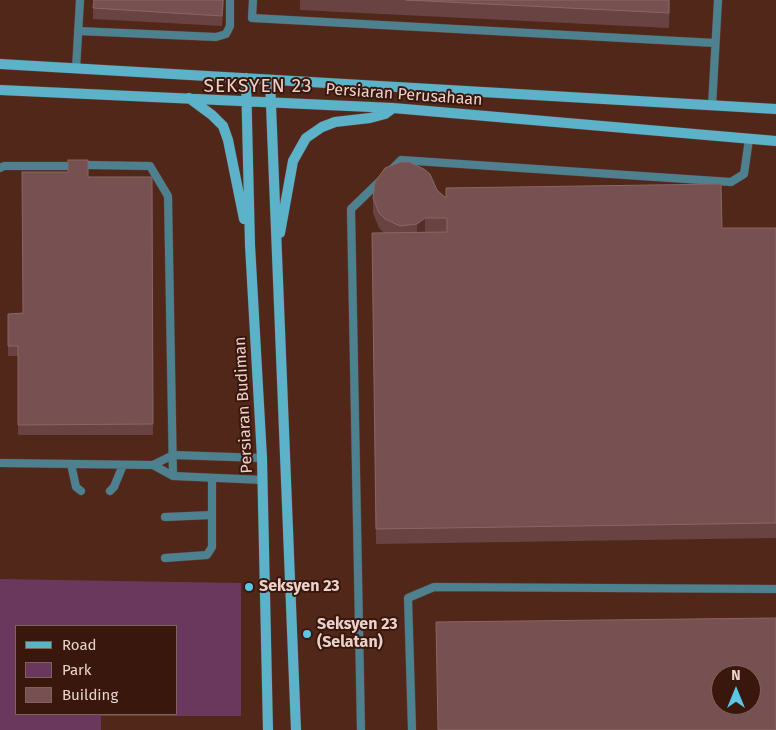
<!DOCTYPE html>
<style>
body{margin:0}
#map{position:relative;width:776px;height:730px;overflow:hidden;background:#442117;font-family:"Fira Sans",sans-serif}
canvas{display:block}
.legend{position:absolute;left:15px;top:625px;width:162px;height:90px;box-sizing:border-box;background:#39170d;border:1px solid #806259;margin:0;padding:6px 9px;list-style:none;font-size:15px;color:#ead2cb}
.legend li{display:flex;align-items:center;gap:10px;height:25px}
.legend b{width:25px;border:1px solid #806259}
.north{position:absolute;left:711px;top:665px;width:50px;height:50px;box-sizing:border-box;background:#39170d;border:1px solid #806259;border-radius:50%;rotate:0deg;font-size:14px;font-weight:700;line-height:20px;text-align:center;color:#ead2cb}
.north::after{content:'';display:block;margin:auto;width:18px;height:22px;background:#5ac8e5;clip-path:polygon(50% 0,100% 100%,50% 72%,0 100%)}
</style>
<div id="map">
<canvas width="776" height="730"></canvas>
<ul class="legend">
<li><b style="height:6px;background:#5cb2c9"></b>Road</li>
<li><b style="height:14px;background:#6a385d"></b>Park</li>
<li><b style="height:14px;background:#775151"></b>Building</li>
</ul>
<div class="north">N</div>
</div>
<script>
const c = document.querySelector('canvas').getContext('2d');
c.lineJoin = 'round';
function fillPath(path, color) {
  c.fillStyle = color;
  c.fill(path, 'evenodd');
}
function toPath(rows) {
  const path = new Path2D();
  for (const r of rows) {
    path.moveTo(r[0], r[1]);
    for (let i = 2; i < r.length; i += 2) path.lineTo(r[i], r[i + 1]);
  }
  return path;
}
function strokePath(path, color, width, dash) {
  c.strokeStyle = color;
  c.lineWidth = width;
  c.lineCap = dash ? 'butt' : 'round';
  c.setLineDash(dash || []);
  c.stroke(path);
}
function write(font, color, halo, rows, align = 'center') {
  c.font = font + ' "Fira Sans",sans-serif';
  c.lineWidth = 4;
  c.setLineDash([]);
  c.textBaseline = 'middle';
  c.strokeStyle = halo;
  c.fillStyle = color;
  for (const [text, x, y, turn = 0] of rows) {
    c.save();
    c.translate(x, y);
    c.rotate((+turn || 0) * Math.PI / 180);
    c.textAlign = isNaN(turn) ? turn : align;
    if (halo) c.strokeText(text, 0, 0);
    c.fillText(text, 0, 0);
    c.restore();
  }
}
const built = toPath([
 [0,0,776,0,776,730,0,730],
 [16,626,176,626,176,714,16,714],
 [721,675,751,675,751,705,721,705]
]);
const green = toPath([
 [0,579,241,583,241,716,101,716,101,730,0,730],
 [16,626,176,626,176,714,16,714]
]);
const service = toPath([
 [253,0,252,18,715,43],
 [78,31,216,37,226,34,230,26,230,0],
 [76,69,80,0],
 [712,106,718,0],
 [87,165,150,166,168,196,173,476],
 [0,168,4,166,66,166],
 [391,170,401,160,731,182,744,174,749,139],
 [0,463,153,465,173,455,262,458],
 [71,464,76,487,81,491],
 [153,465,173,476,263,480],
 [110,491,114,487,123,465],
 [165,517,212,515],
 [165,558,207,555,212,547,212,478],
 [361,730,351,209,381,180],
 [412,730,408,598,434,587,776,589]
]);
const secondary = toPath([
 [0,64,776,109],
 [246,78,250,245,262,458,268,730],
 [270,80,296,730],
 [0,90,393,108,776,141],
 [189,98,212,115,223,126,228,140,244,219],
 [280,233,293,161,306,138,322,127,335,122,370,118,385,114,393,108]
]);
const wall = toPath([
 [224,0,222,26,93,19,93,8],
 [300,0,670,0,669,28,300,10],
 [88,177,152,177,153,435,18,435,18,356,8,356,8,314,23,313],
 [437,190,446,198,722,228,776,228,776,538,376,544,372,233,384,233,379,228,373,213,373,198]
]);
const shadedWall = toPath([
 [669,0,670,0,669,28],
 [425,218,425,233,417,239,417,224]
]);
const building = toPath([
 [94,0,223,0,222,16,93,8,94,0],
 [406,0,669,0,669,13,406,0],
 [68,160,88,160,88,177,152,177,153,424,18,425,18,346,8,346,8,314,23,313,22,172,68,172,68,160],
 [401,162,409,162,424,169,430,174,437,190,446,198,446,188,721,184,722,228,776,228,776,523,376,529,372,233,447,232,447,218,425,218,417,224,400,226,385,219,379,213,373,198,375,182,385,168,401,162],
 [776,618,776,730,438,730,436,622,776,618],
 [721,675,751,675,751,705,721,705,721,675]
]);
const markers = [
 [249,587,5,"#5ac8e5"],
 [307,634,5,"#5ac8e5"]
];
const streetNames = [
 ["Persiaran Perusahaan",404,95,4],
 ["Persiaran Budiman",244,405,-93]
];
const poiNames = [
 ["Seksyen 23",259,587],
 ["Seksyen 23",317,625],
 ["(Selatan)",317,643]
];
const quarterNames = [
 ["SEKSYEN 23",258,87]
];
fillPath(built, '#502719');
fillPath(green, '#6a385d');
strokePath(service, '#5f3d34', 9);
strokePath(secondary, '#5f3d34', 11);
strokePath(service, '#4e8190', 8);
strokePath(secondary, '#5cb2c9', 10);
fillPath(wall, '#694242');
fillPath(shadedWall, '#542e2b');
fillPath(building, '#775151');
strokePath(building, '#896664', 1);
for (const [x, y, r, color] of markers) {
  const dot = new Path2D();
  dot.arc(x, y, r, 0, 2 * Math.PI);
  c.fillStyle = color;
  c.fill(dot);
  strokePath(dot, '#39170d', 2);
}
write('16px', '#ead2cb', '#39170d', streetNames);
write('bold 16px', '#ead2cb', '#39170d', poiNames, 'left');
c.letterSpacing = '1px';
write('19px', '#ead2cb', '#39170d', quarterNames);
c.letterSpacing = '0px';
</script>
